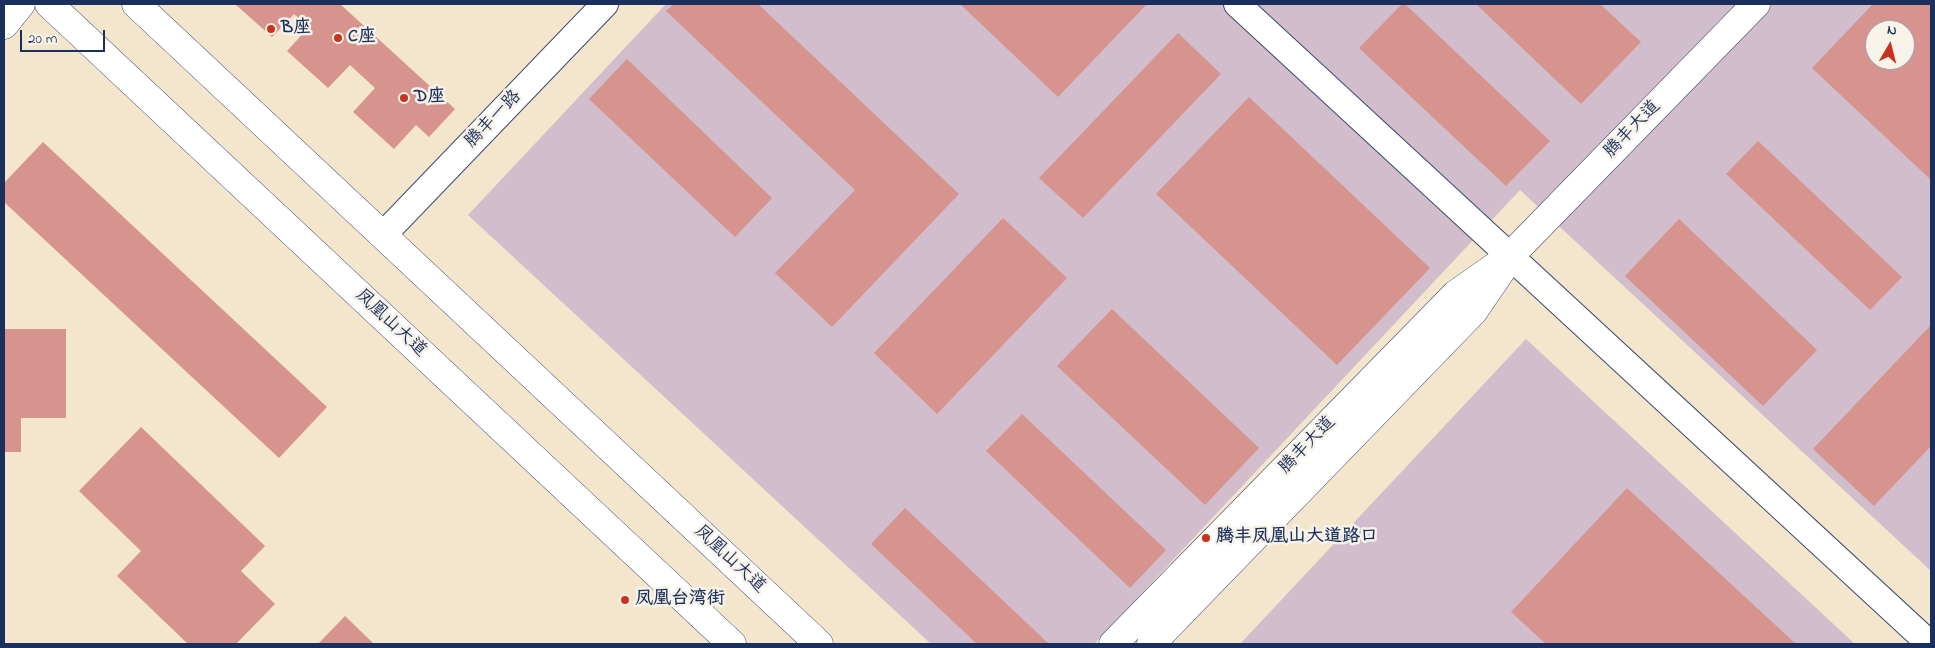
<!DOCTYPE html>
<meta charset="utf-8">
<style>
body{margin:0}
#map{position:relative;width:1935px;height:648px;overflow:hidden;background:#f4e5cd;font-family:"Indie Flower",sans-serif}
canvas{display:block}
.frame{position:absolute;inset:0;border:5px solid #1b2f5e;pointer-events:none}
.north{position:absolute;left:1865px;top:20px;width:50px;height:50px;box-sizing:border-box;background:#f7f3e8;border:1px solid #9fa5b1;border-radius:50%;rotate:8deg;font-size:14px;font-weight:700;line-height:20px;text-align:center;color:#1b2f5e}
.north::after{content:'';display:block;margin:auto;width:18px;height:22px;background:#c8321e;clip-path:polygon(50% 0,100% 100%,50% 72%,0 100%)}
.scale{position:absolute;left:20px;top:30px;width:85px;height:22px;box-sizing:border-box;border:2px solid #1b2f5e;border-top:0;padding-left:6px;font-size:15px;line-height:18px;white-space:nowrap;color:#1b2f5e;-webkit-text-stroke:4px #f7f3e8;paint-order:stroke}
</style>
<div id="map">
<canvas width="1935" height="648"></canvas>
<div class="frame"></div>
<div class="north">N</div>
<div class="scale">20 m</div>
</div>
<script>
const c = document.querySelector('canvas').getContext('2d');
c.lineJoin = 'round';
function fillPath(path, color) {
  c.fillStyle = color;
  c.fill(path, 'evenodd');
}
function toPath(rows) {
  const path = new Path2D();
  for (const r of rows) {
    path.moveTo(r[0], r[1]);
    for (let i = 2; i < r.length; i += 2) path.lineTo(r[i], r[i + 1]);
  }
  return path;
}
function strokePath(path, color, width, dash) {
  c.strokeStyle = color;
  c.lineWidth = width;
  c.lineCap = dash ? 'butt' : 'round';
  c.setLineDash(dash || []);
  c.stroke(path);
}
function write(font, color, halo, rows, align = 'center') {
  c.font = font + ' "Indie Flower","LXGW WenKai TC",sans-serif';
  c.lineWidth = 5;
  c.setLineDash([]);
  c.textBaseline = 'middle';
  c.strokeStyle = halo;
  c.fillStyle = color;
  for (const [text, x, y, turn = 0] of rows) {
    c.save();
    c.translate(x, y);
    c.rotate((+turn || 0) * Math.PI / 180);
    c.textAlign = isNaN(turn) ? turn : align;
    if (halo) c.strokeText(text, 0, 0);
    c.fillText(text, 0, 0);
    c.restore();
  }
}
const industrial = toPath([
 [666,4,1931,4,1931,571,1520,190,1094,644,931,644,468,215],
 [1875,30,1905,30,1905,60,1875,60],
 [1526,339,1855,644,1240,644]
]);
const building = toPath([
 [235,4,340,4,455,109,429,137,416,125,394,149,353,112,375,88,350,65,328,88,287,51,309,27,294,14,272,37],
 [674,4,758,4,959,194,832,327,775,273,855,190,666,11],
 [960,4,1147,4,1058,97],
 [1402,4,1405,4,1550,141,1506,186,1359,48],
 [1476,4,1600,4,1641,42,1581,104],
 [1873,4,1931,4,1931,180,1812,68],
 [1875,30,1905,30,1905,60,1875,60],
 [1178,33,1221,74,1083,218,1039,178],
 [627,59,772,198,735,237,589,99],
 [1249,97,1430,268,1337,365,1156,194],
 [1758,141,1902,277,1870,310,1726,174],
 [43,142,327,407,279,458,4,202,4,183],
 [1003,218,1067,278,937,414,874,353],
 [1679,219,1817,350,1763,406,1625,276],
 [1112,309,1259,448,1205,505,1057,366],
 [1931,325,1931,446,1874,506,1813,449],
 [4,329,66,329,66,418,21,418,21,452,4,452],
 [1022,414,1166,550,1130,588,986,451],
 [141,427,265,546,241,571,275,604,236,644,188,644,117,576,141,551,79,491],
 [1627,488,1796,644,1546,644,1511,612],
 [905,508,1049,644,977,644,871,544],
 [345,616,374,644,318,644]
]);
const minor = toPath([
 [1237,4,1930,644],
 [383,235,605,4]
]);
const tertiary = toPath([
 [4,25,21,4],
 [1113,644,1456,294,1510,256,1756,4],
 [1151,644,1473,312,1503,268]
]);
const secondary = toPath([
 [49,4,732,644],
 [136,4,819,644]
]);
const markers = [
 [271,29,5,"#c8321e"],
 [338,38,5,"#c8321e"],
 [404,98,5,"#c8321e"],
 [1206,538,5,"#c8321e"],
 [625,600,5,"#c8321e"]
];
const poiNames = [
 ["B座",281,29],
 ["C座",348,38],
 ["D座",414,98],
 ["腾丰凤凰山大道路口",1216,538],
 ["凤凰台湾街",635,600]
];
const streetNames = [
 ["腾丰一路",494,120,-46],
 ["腾丰大道",1633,130,-46],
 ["凤凰山大道",390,324,43],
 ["腾丰大道",1308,446,-46],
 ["凤凰山大道",729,560,43]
];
fillPath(industrial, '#d1bdcb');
fillPath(building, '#d7938e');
strokePath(minor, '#3c4a6f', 28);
strokePath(tertiary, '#3c4a6f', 29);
strokePath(secondary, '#3c4a6f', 29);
strokePath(minor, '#fff', 26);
strokePath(tertiary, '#fff', 28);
strokePath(secondary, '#fff', 28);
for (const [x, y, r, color] of markers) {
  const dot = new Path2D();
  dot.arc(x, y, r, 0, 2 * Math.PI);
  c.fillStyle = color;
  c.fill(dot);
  strokePath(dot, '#f7f3e8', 2);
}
write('bold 18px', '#1b2f5e', '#f7f3e8', poiNames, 'left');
write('18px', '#1b2f5e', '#f7f3e8', streetNames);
</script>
